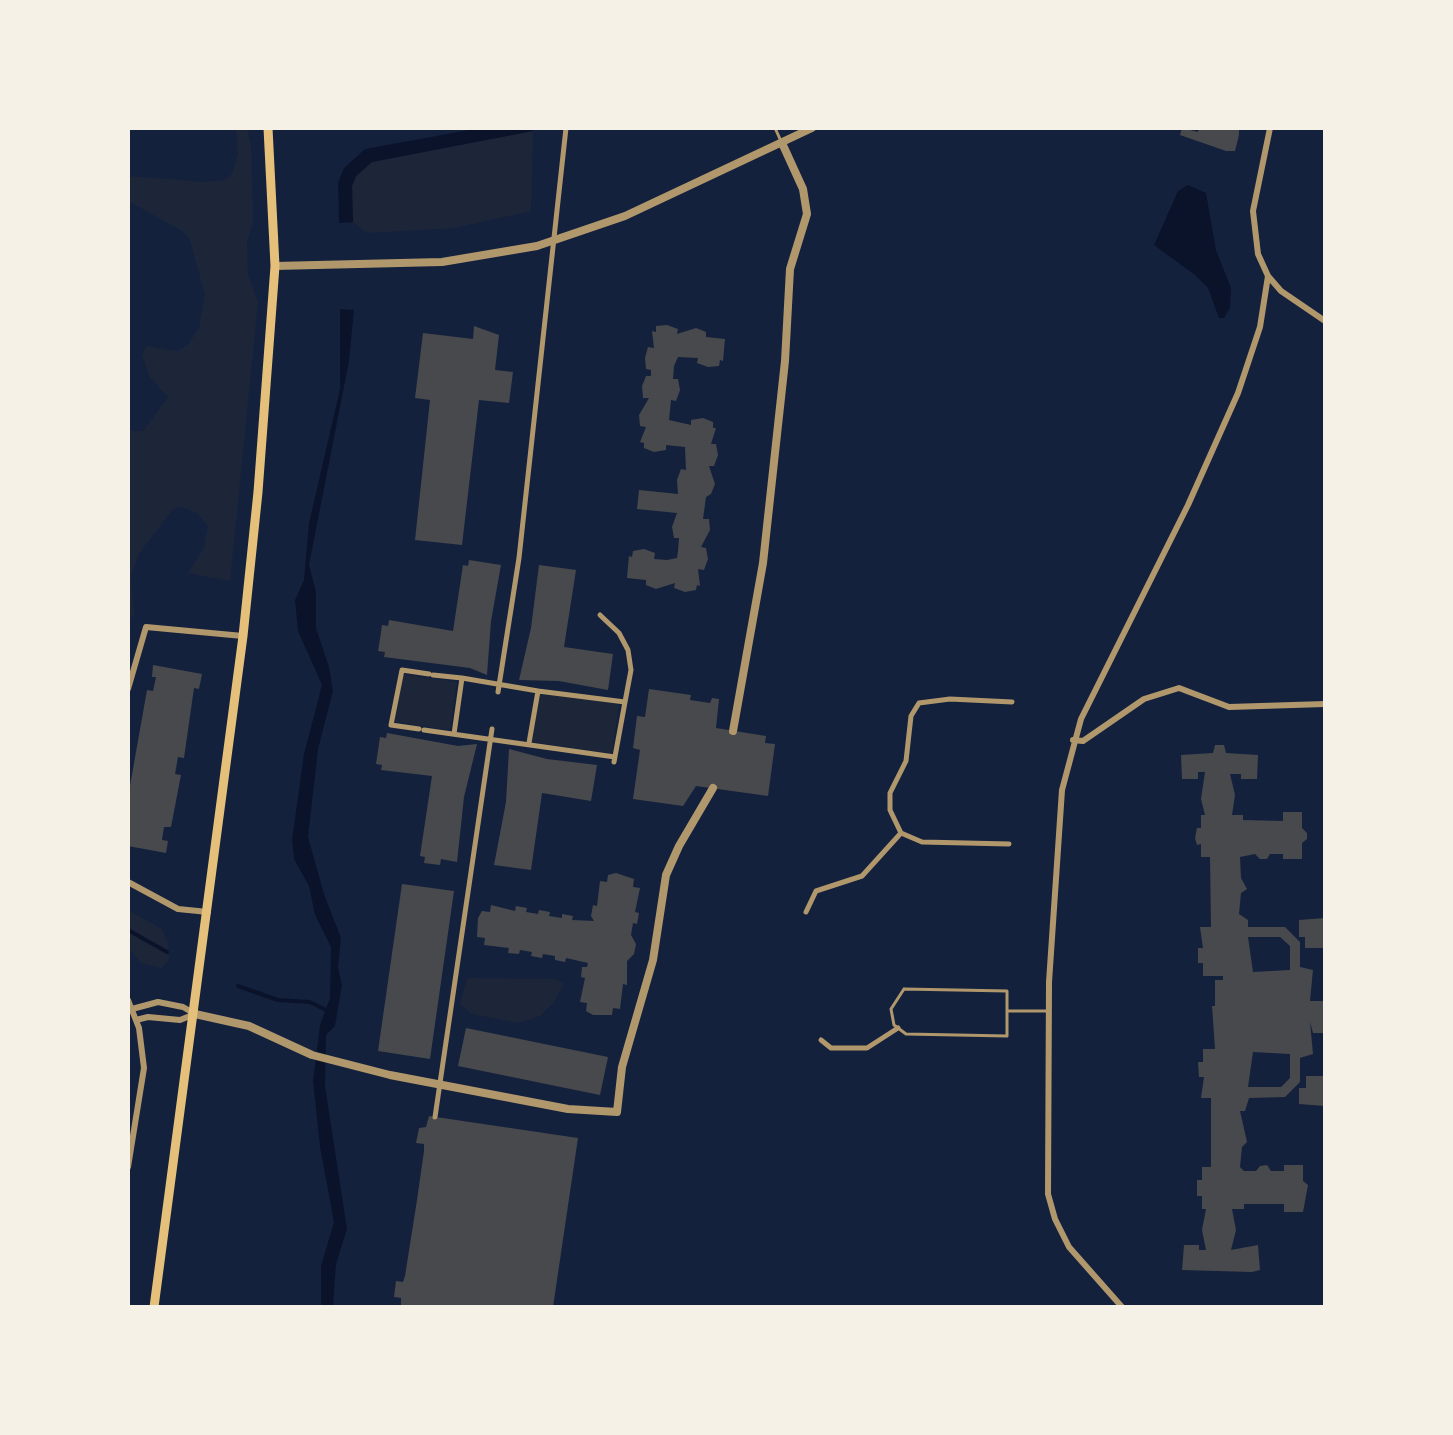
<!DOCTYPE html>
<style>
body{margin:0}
#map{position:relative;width:1453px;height:1435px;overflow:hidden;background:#14213d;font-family:Karla,sans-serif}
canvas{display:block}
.frame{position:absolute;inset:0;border:130px solid #f6f1e7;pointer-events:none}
</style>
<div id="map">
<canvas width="1453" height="1435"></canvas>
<div class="frame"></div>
</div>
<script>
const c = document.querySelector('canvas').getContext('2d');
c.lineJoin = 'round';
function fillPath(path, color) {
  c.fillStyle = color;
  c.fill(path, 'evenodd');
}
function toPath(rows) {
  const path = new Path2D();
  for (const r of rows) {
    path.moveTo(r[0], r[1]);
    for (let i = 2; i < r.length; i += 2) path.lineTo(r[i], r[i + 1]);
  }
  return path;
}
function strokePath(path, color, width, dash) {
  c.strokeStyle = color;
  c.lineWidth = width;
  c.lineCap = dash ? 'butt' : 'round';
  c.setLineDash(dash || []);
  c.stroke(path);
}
const green = toPath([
 [236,128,247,128,251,146,253,222,247,242,248,274,258,302,230,581,188,573,204,548,208,526,197,513,181,507,173,509,138,555,131,577,134,614,128,622,128,425,132,431,143,431,168,397,150,377,142,355,146,346,177,351,187,346,199,328,205,295,190,240,184,232,128,201,128,176,203,182,224,180,232,174,238,154],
 [533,131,531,211,455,228,366,233,353,222,352,186,356,176,372,162],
 [402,674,457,682,450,730,395,722],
 [539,692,619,704,612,754,532,742],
 [128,910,162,929,168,943,169,961,161,968,141,963,128,948],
 [467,978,556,979,564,984,554,1002,540,1016,518,1023,472,1014,460,1004]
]);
const water = toPath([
 [480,128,532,128,533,131,372,162,356,176,352,186,353,222,339,223,338,183,344,168,365,149],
 [1188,185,1206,193,1216,250,1231,288,1230,308,1224,318,1219,318,1208,288,1195,275,1154,245,1178,191],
 [340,309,354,310,349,361,309,565,316,592,316,628,329,667,333,691,318,749,308,837,324,894,341,938,338,968,342,985,335,1026,326,1035,325,1086,347,1229,336,1264,333,1307,321,1307,321,1266,334,1222,320,1147,313,1081,320,1025,330,998,331,947,315,915,309,886,294,859,292,840,304,754,322,685,298,631,295,600,304,580,309,523,340,389]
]);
const stream = toPath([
 [128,930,167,952],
 [238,986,278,1000,310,1002,330,1012]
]);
const building = toPath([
 [1182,128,1198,132,1199,128,1239,128,1239,135,1235,151,1226,151,1180,135],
 [667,325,678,329,677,334,696,328,706,332,706,337,725,339,723,361,720,360,719,366,708,367,697,363,698,358,678,357,674,366,673,379,678,379,680,390,676,401,671,400,669,420,691,425,691,420,703,418,713,422,713,428,716,428,711,444,716,444,718,455,714,466,709,466,715,484,711,494,706,497,703,519,709,519,710,530,701,547,706,548,708,559,704,570,698,569,700,586,697,585,696,590,685,592,674,588,675,583,656,589,646,585,646,580,627,578,629,556,632,557,633,551,644,549,655,553,654,559,667,560,677,558,678,551,679,538,674,538,672,527,677,513,637,509,639,490,678,494,677,480,681,469,686,470,685,447,666,445,666,450,654,452,644,448,644,443,640,442,646,427,640,426,639,415,649,398,643,398,642,386,646,376,651,376,651,370,646,369,645,358,648,347,654,348,652,331,656,332,656,326],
 [474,326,499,335,495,370,513,372,509,403,479,400,462,545,415,540,430,400,415,398,423,333,473,339],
 [469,560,501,565,491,621,487,675,470,668,384,657,385,652,378,651,380,639,382,625,388,626,389,620,453,631,463,565,468,566],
 [539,565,576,570,564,647,613,654,608,690,559,681,519,680,531,628],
 [153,665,202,674,199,689,194,688,184,758,178,757,175,774,181,775,171,827,164,827,162,840,168,841,166,853,128,846,128,797,147,690,153,691,156,677,152,677],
 [649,689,691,695,690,700,710,703,712,698,719,699,716,728,766,736,765,743,775,744,768,796,696,786,683,806,633,799,640,750,633,748,637,716,645,717],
 [387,733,458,746,477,744,464,797,457,862,441,859,440,865,424,863,425,857,420,856,432,776,381,770,382,765,376,764,380,737,386,738],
 [1215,745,1224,745,1226,753,1258,755,1257,779,1241,779,1241,774,1230,774,1235,795,1232,815,1243,815,1243,820,1283,821,1283,812,1302,812,1302,828,1307,833,1307,839,1302,843,1302,859,1283,859,1283,854,1270,854,1267,859,1260,859,1255,854,1240,857,1241,878,1247,889,1241,893,1239,914,1248,920,1248,927,1285,927,1300,942,1300,967,1313,970,1310,1001,1325,1001,1325,1033,1313,1033,1310,1022,1313,1054,1300,1058,1300,1082,1285,1097,1249,1098,1245,1111,1240,1111,1247,1142,1242,1147,1240,1167,1244,1171,1256,1171,1260,1166,1267,1165,1271,1171,1284,1171,1284,1165,1303,1165,1303,1181,1308,1185,1303,1212,1284,1212,1284,1204,1244,1204,1244,1209,1232,1209,1236,1230,1231,1250,1258,1245,1260,1270,1252,1272,1182,1270,1184,1245,1199,1245,1199,1250,1206,1250,1202,1230,1206,1209,1202,1209,1202,1196,1197,1196,1197,1180,1202,1180,1202,1167,1211,1167,1211,1098,1201,1098,1204,1077,1199,1077,1198,1062,1203,1062,1203,1049,1215,1049,1212,1006,1215,1006,1215,980,1223,980,1223,976,1203,976,1203,963,1198,963,1198,948,1203,948,1200,927,1211,927,1210,857,1201,857,1201,844,1197,845,1195,838,1197,828,1201,828,1201,815,1205,815,1201,799,1205,772,1198,772,1198,779,1182,779,1181,755,1213,753],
 [1248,937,1280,937,1290,946,1290,970,1253,972],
 [1253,1052,1290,1054,1290,1078,1281,1087,1248,1087],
 [509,749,547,759,597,765,591,801,542,793,531,870,494,865,506,802],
 [616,873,634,879,633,887,640,888,635,912,639,913,637,924,633,923,631,935,636,944,634,954,627,961,627,985,623,984,620,1009,613,1008,612,1015,593,1015,586,1011,587,1003,580,1002,585,978,581,977,582,967,587,967,588,963,566,958,565,962,555,960,555,956,543,954,542,958,531,956,532,952,520,950,519,954,508,953,509,948,484,945,485,938,477,937,478,918,482,911,490,912,491,905,515,911,516,906,527,908,526,912,538,914,539,910,550,912,549,916,562,918,562,914,573,916,572,920,594,921,591,916,593,905,597,906,600,881,607,882,608,875],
 [402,884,454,891,430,1059,378,1051],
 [1325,918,1325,948,1305,948,1305,937,1299,937,1299,920],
 [466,1028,608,1057,600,1095,458,1066],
 [1306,1076,1325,1076,1325,1106,1299,1104,1299,1088,1306,1088],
 [429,1116,578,1138,553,1307,401,1307,401,1298,394,1297,396,1281,403,1282,405,1276,417,1200,424,1151,424,1144,416,1143,419,1128,426,1127]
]);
const service = toPath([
 [775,128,780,139],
 [904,989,1007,991,1007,1036,906,1034,894,1025,891,1009,904,989],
 [1007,1011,1047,1011]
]);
const pedestrian = toPath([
 [600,615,619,633,628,650,631,670,625,702],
 [433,675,462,678,454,734],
 [462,678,538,691],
 [498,692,519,558,566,128],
 [419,729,391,725,402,670,429,674],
 [424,730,615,757],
 [529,743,538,691,625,702,614,762],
 [1009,844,922,842,901,833,890,810,890,793,906,761,911,716,919,703,950,699,1012,702],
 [806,912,816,891,862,876,901,833],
 [821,1040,831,1048,867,1048,898,1028],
 [435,1117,492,729]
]);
const minor = toPath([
 [1270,128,1253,211,1258,254,1268,276,1281,291,1325,321],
 [128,689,146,627,243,636],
 [1073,740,1083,741,1144,699,1179,688,1229,707,1325,704],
 [128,882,178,909,208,912],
 [128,1000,139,1028,144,1068,128,1167],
 [132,1009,158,1002,183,1007,195,1014],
 [136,1020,148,1017,180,1020,195,1014],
 [1122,1307,1069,1247,1055,1219,1048,1194,1049,982,1062,790,1081,719,1188,505,1238,393,1260,327,1268,276]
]);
const tertiary = toPath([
 [275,266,442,262,537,246,625,216,812,128],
 [733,731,763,563,785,361,790,269,807,214,803,189,782,143],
 [195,1014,249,1026,312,1055,390,1075,568,1109,617,1112,622,1067,653,960,666,875,679,846,713,788]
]);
const secondary = toPath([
 [154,1307,243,636,258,492,275,266,268,128]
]);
fillPath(green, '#1d2539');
fillPath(water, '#0b132b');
strokePath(stream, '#0b132b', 4);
fillPath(building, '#48494c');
strokePath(service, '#b1986c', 3);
strokePath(pedestrian, '#b1986c', 5);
strokePath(minor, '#b1986c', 6);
strokePath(tertiary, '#b1986c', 8);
strokePath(secondary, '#e5c07b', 9);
</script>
